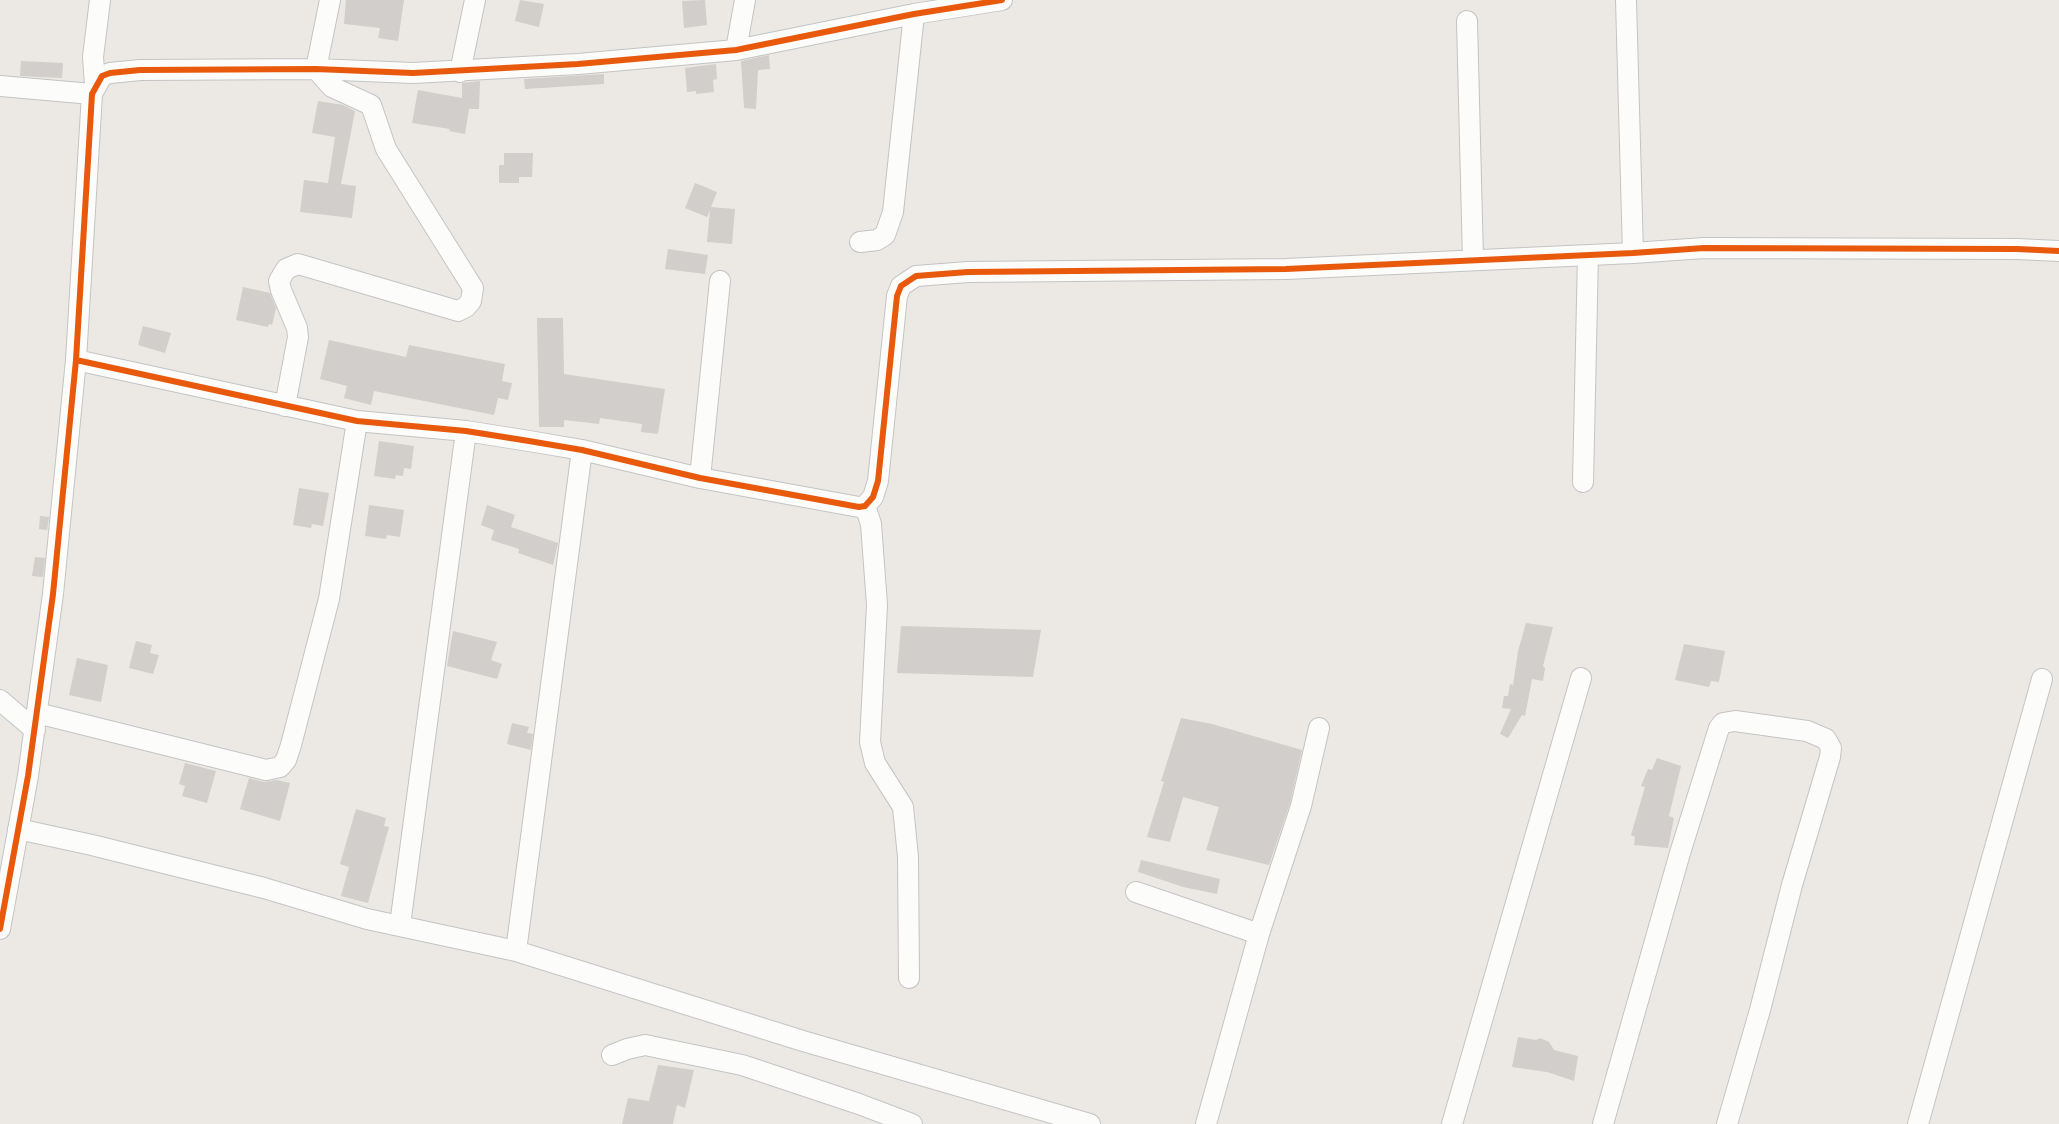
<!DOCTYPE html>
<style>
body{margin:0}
canvas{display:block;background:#ece8e4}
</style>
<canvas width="2059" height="1124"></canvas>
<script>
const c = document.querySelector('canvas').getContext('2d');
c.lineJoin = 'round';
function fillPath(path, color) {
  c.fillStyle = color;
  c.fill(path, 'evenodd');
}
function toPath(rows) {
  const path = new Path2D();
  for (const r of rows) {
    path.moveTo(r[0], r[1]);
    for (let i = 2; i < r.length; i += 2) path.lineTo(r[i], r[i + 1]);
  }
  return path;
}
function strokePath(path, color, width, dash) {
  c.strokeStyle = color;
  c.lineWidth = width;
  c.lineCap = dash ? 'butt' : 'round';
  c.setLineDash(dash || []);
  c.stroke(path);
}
const building = toPath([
 [346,0,404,0,398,41,378,38,380,28,344,24],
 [520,0,544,4,539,27,515,21],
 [705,0,707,25,684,28,682,1],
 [769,55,770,69,758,70,756,109,744,108,741,61],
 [21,61,63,63,62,78,20,76],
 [716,64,717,79,713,80,714,92,696,94,696,91,687,92,685,68],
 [604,74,604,84,525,89,524,79],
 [480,81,479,109,469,109,465,134,449,131,450,129,412,123,418,90,462,98,462,83],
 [318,101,343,105,355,111,341,184,356,186,352,218,300,212,304,180,328,183,335,137,312,133],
 [504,153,533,153,532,177,519,177,519,183,499,183,499,165,504,165],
 [695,183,717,192,711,207,735,209,732,244,707,242,710,210,707,217,685,208],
 [668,249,708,255,705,274,665,269],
 [243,287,270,293,276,308,272,325,269,324,268,327,236,320],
 [537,318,563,318,564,374,665,389,658,434,641,432,642,424,600,418,599,424,564,420,564,427,539,427],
 [143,326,171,333,165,353,138,345],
 [329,340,406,357,409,345,505,364,502,381,512,383,508,400,498,398,494,415,374,391,371,405,344,398,347,386,320,379],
 [379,441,414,446,411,469,404,468,403,476,396,475,395,479,374,476],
 [299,488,329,493,323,526,312,524,311,528,293,525],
 [369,505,404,510,400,537,387,535,386,539,365,536],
 [487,505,515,515,511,527,558,543,553,565,518,553,519,549,491,540,494,530,481,525],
 [40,516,49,517,47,530,39,529],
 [35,557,45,558,43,577,32,576],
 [1526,623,1553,627,1543,666,1545,668,1543,681,1532,679,1525,716,1522,715,1508,738,1500,734,1511,709,1502,708,1504,696,1508,696,1510,684,1513,685,1518,651],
 [901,626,1041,630,1033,677,897,673],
 [453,631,497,642,491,660,502,664,497,679,447,666],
 [136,641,152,645,150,653,159,655,153,674,129,668],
 [1684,644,1725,651,1719,682,1711,681,1709,687,1675,680],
 [77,658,108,665,101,702,69,695],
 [1181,718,1212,724,1302,750,1290,803,1269,865,1206,850,1219,807,1183,797,1170,842,1147,837,1164,782,1161,781],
 [512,723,529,727,527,733,533,734,531,750,507,744],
 [1657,758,1681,766,1669,816,1674,818,1668,848,1634,845,1635,837,1631,835,1645,787,1641,786,1648,769,1652,770],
 [185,763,216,771,207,803,182,796,185,786,179,784],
 [249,778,264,782,277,780,290,783,280,821,240,809],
 [356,809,386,818,384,826,389,827,368,903,341,896,349,867,340,864],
 [1141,860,1220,879,1217,894,1183,887,1138,872],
 [1518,1037,1536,1040,1540,1038,1549,1042,1554,1050,1578,1056,1574,1081,1547,1072,1512,1067],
 [658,1065,694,1070,685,1108,677,1105,673,1124,622,1124,628,1098,649,1101]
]);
const minor = toPath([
 [1626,0,1633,253],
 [1467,21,1473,260],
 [736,50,745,0],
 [460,72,475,0],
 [95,84,93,57,100,0],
 [0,86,92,94],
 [860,242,877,240,885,235,893,212,914,14],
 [76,360,357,421,466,431,529,441,582,450,700,478,859,507,865,506,873,497,878,481,897,296,901,286,916,276,968,272,1286,269,1633,253,1704,248,2017,249,2059,251],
 [285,406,298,337,297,328,281,290,279,281,286,269,298,264,458,311,466,307,471,301,473,288,386,149,371,105,332,87,316,69,330,0],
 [700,478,720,281],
 [1583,482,1588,255],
 [865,506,871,524,877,605,870,742,875,763,903,807,908,857,909,978],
 [0,700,35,730],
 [37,713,266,770,280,767,286,760,291,745,329,599,357,421],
 [18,829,92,845,264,888,367,919,516,951,803,1041,1090,1124],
 [1136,892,1259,934],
 [400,925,466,431],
 [0,929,28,776,53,594,76,360,92,94,102,76,110,73,140,70,316,69,413,73,578,64,736,50,914,14,1002,0],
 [516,951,582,450],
 [612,1055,627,1049,645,1045,742,1065,859,1104,912,1124],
 [1206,1124,1259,934,1301,806,1319,728],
 [1452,1124,1581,678],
 [1603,1124,1680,853,1719,728,1723,723,1735,721,1807,731,1826,739,1831,748,1830,757,1792,885,1760,1010,1727,1124],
 [1918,1124,2042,679]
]);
const cycleway = toPath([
 [76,360,357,421,466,431,529,441,582,450,700,478,859,507,865,506,873,497,878,481,897,296,901,286,916,276,968,272,1286,269,1633,253,1704,248,2017,249,2059,251],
 [0,929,28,776,53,594,76,360,92,94,102,76,110,73,140,70,316,69,413,73,578,64,736,50,914,14,1002,0]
]);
fillPath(building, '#d1cecb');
strokePath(minor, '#c5c4c5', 22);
strokePath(minor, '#fcfcfb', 20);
strokePath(cycleway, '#e8590c', 6);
</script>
